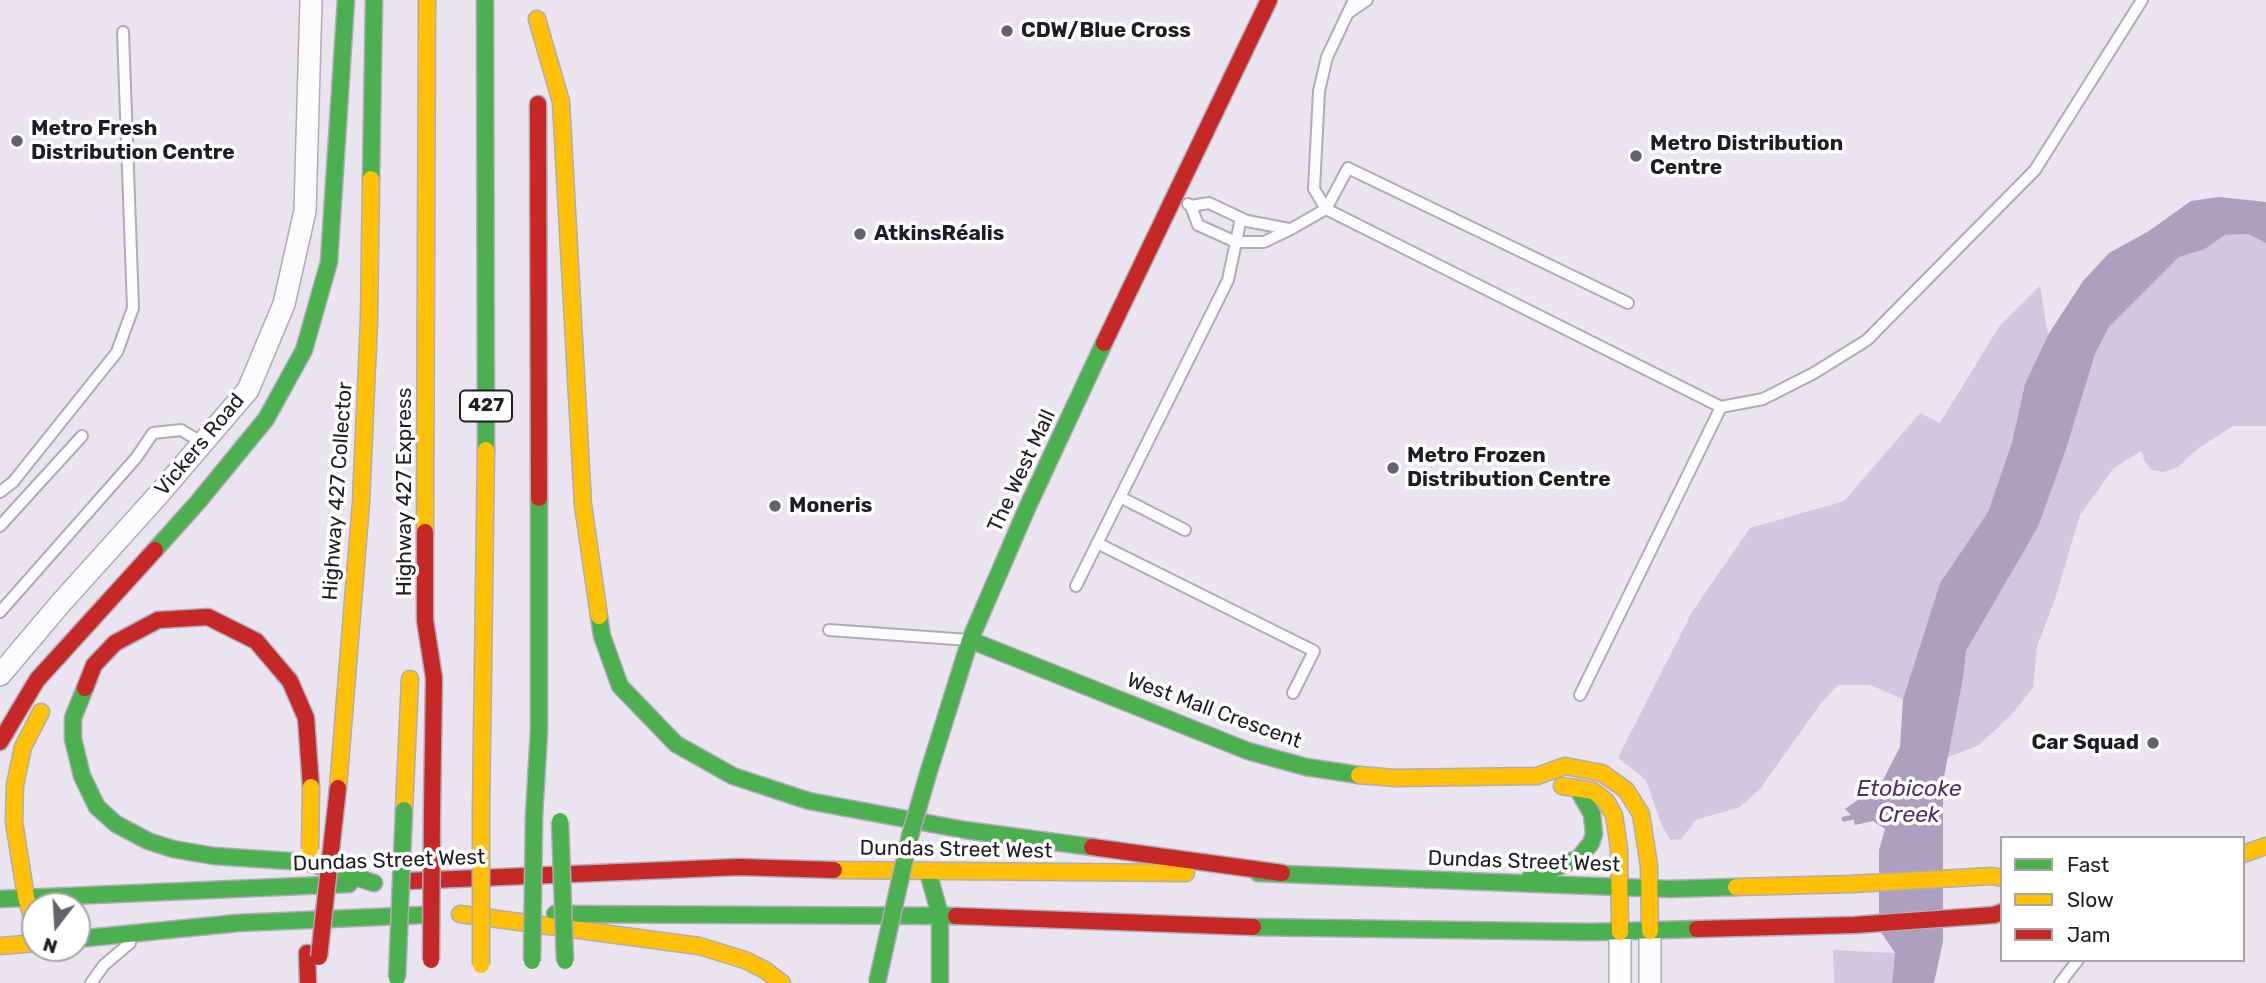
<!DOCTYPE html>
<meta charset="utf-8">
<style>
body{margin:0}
#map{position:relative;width:2266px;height:983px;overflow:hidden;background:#e9e4f0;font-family:Rubik,sans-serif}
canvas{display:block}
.legend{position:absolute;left:2000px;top:836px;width:245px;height:126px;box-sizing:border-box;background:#fff;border:2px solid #a5a4a7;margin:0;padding:9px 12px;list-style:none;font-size:21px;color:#1f1c23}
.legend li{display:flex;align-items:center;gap:14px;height:35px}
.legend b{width:35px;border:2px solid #a5a4a7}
.north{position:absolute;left:21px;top:892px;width:70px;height:70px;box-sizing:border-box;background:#fff;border:2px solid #a5a4a7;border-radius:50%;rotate:197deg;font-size:19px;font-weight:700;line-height:28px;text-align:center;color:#1f1c23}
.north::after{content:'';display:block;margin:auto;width:24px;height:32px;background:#66626b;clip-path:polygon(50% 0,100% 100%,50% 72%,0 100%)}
</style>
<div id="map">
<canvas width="2266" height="983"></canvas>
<ul class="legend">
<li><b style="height:9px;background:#4caf50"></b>Fast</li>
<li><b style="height:9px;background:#ffc107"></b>Slow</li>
<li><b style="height:9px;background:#c62828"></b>Jam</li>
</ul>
<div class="north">N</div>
</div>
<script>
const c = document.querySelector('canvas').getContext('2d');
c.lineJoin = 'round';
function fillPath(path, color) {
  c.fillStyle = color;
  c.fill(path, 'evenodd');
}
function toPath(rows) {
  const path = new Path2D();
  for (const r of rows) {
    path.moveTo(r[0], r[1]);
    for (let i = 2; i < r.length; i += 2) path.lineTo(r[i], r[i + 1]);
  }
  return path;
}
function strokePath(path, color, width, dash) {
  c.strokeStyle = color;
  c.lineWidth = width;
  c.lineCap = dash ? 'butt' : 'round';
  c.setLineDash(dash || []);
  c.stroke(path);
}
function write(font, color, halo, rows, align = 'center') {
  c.font = font + ' Rubik,sans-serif';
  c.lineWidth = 7;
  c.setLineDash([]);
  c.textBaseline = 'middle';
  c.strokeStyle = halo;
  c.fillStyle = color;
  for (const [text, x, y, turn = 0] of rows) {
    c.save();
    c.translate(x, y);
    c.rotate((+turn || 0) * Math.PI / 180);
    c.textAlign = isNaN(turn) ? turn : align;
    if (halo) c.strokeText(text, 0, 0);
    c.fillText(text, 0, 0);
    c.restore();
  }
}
const green = toPath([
 [2248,234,2266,243,2266,426,2233,426,2196,450,2178,467,2163,472,2152,470,2145,462,2141,451,2114,468,2080,515,2055,599,2037,647,2033,688,2012,714,1979,745,1946,758,1964,673,1966,651,2038,527,2095,354,2109,327,2179,257,2205,249,2225,235],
 [2040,286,2048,335,2025,384,2012,442,1988,512,1940,583,1903,699,1870,685,1838,685,1821,703,1760,789,1740,807,1696,820,1681,839,1670,840,1660,821,1646,780,1618,758,1692,612,1750,528,1844,501,1920,413,1940,423,2000,325],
 [1833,950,1895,953,1892,983,1834,983]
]);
const water = toPath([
 [2219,197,2266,202,2266,243,2248,234,2225,235,2205,249,2179,257,2109,327,2095,354,2066,449,2038,527,1966,651,1964,673,1943,782,1943,941,1934,983,1892,983,1895,953,1879,929,1879,850,1885,829,1873,821,1855,825,1853,817,1845,809,1881,784,1900,747,1903,699,1940,583,1988,512,2012,442,2025,384,2048,335,2083,281,2109,253,2149,231,2191,201]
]);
const stream = toPath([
 [1844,819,1859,816]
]);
const lane = toPath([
 [1354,0,1327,57,1319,91,1314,189,1326,209,1721,407,1763,399,1814,373,1867,340,2035,170,2142,0],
 [1348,13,1367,0],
 [1188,204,1191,206,1209,203,1247,221,1289,229],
 [1191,206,1198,225,1236,242,1264,242,1291,229,1326,209,1348,168,1628,303],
 [0,492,13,482,117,352,133,308,123,32],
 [1120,497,1185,530],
 [0,526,82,436],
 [1097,543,1314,651,1293,693],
 [1076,586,1228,280,1241,218],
 [0,612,136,458,153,433,181,430,203,443],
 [829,630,969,640],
 [1580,695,1721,407],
 [91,983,104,965,130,943],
 [2060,983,2078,960]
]);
const street = toPath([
 [0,675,60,604,159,494,248,390,284,304,305,211,311,0],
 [1620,932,1620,983],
 [1650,983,1650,931]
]);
const fast = toPath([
 [485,0,486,450],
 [371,179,374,0],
 [155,550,198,502,266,419,304,350,329,262,346,0],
 [599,616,602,636,620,686,676,744,733,776,809,801,965,830,1092,847],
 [970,640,1248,751,1306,767,1359,775],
 [85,688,73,718,73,739,82,776,97,807,116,824,148,841,173,849,214,856,305,862,374,883],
 [928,774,970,640,1028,506,1104,343],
 [534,816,539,731,539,498],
 [928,872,940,915,940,983],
 [1258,873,1671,889,1736,887],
 [1529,879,1579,858,1591,843,1594,834,1592,814,1577,788],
 [0,899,349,884],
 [555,914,956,916],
 [1253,927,1592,932,1697,929],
 [77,939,238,923,423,915]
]);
const slow = toPath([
 [537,19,561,102,583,505,599,616],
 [425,532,427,0],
 [1359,775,1395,778,1537,776,1565,766,1602,773,1626,790,1641,814,1649,866,1650,931],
 [1562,786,1593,791,1606,801,1614,815,1619,848,1620,932],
 [338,788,361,502,369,320,371,179],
 [404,810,410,679],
 [481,811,486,450],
 [2243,854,2266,846],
 [834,870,1186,873],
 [1736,887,1852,884,1992,876,2002,878],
 [460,914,699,946,745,960,765,970,782,983],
 [35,927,26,897,14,822,15,785,23,747,41,712],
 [0,946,35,943]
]);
const jam = toPath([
 [538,104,539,498],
 [1104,343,1269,0],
 [425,532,425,620,434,678,432,811],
 [85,688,94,665,115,643,158,620,208,617,256,641,290,681,306,718,311,787],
 [0,742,37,680,155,550],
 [1092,847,1282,873],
 [408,881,739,867,834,870],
 [956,916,1253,927],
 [1697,929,1854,925,1994,915,2002,912],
 [307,953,308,983]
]);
const fastBridge = toPath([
 [560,821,565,961],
 [532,961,534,816],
 [397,978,404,810],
 [877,983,910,836,928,774]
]);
const slowBridge = toPath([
 [481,811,481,965],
 [310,849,311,787]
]);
const jamBridge = toPath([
 [319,957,338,788],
 [431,960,432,811]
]);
const markers = [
 [1007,31,7,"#66626b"],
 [17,141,7,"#66626b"],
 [1636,156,7,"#66626b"],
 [860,234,7,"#66626b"],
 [1393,468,7,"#66626b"],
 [775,506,7,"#66626b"],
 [2153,743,7,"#66626b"]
];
const shields = [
 [486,406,52]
];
const shieldNames = [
 ["427",486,406]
];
const poiNames = [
 ["CDW/Blue Cross",1021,31],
 ["Metro Fresh",31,129],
 ["Distribution Centre",31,153],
 ["Metro Distribution",1650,144],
 ["Centre",1650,168],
 ["AtkinsRéalis",874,234],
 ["Metro Frozen",1407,456],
 ["Distribution Centre",1407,480],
 ["Moneris",789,506],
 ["Car Squad",2139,743,"right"]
];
const streetNames = [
 ["Vickers Road",200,445,-50],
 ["The West Mall",1022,471,-65],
 ["Highway 427 Collector",338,491,-86],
 ["Highway 427 Express",405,492,-90],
 ["West Mall Crescent",1214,711,20],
 ["Dundas Street West",956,850,1],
 ["Dundas Street West",389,861,-2],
 ["Dundas Street West",1524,862,2]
];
const waterNames = [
 ["Etobicoke",1909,789],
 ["Creek",1909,815]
];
fillPath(green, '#d2c7e1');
fillPath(water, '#ae9fc1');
strokePath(stream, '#ae9fc1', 5);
strokePath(lane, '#b0acb5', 14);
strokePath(street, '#b0acb5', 24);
strokePath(fast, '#b0acb5', 19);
strokePath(slow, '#b0acb5', 19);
strokePath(jam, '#b0acb5', 19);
strokePath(lane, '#fcfbfd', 10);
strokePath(street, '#fcfbfd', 21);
strokePath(fast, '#4caf50', 16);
strokePath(slow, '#ffc107', 16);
strokePath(jam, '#c62828', 16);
strokePath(fastBridge, '#b0acb5', 19, []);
strokePath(slowBridge, '#b0acb5', 19, []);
strokePath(jamBridge, '#b0acb5', 19, []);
strokePath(fastBridge, '#4caf50', 16);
strokePath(slowBridge, '#ffc107', 16);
strokePath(jamBridge, '#c62828', 16);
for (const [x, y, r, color] of markers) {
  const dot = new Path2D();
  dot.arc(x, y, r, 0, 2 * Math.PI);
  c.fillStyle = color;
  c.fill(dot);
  strokePath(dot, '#fff', 2.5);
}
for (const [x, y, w] of shields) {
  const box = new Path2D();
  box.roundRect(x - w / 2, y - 15.5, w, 31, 5);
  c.fillStyle = '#fff';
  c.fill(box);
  strokePath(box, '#1f1c23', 2);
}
write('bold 19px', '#1f1c23', null, shieldNames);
write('bold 21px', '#1f1c23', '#fff', poiNames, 'left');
write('21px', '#1f1c23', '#fff', streetNames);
write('italic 23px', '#4e336b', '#fff', waterNames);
</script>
